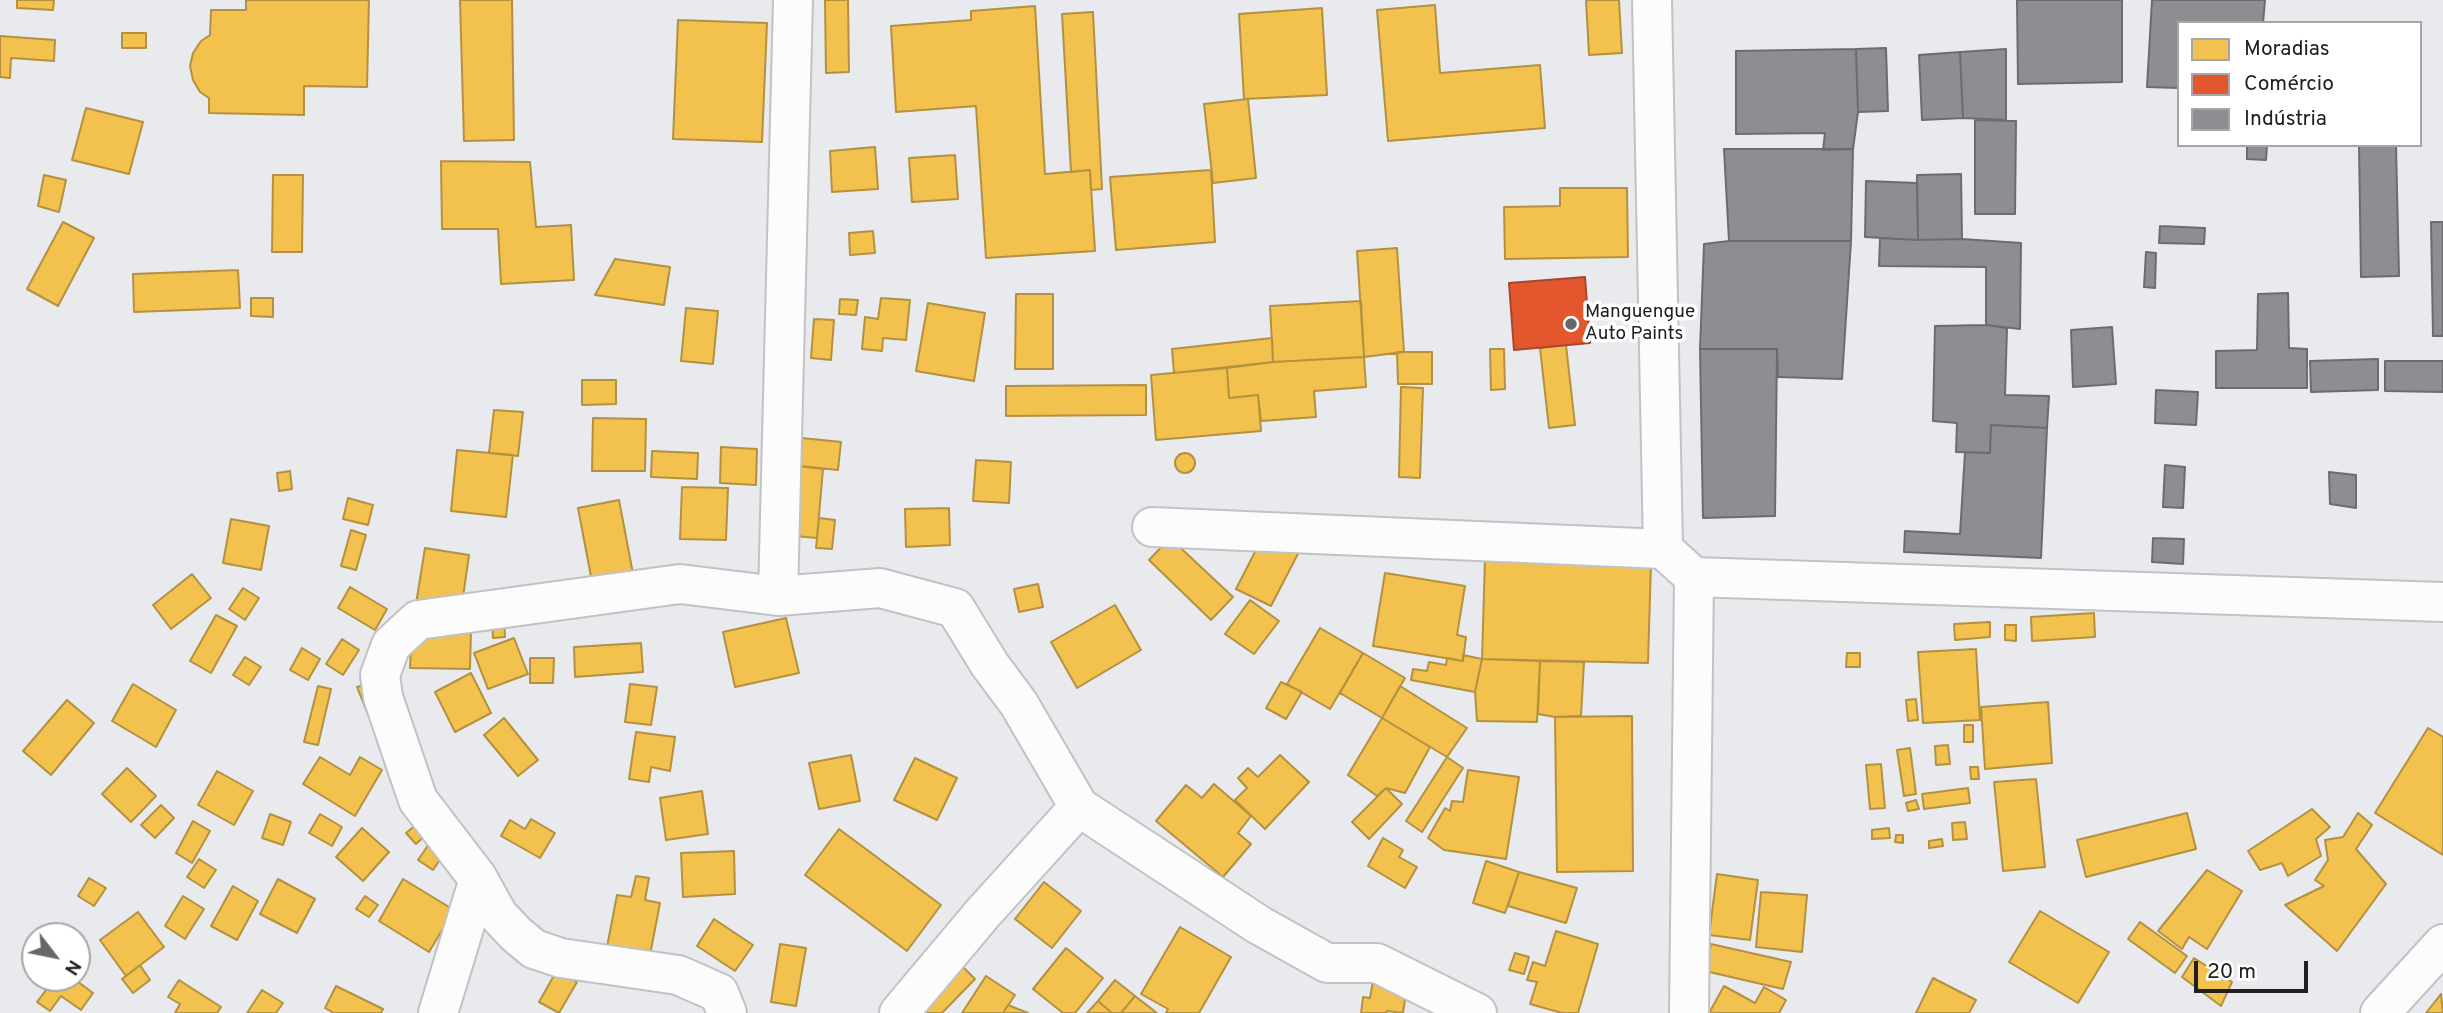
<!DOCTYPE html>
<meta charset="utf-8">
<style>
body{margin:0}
#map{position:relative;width:2443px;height:1013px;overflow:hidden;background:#e8eaee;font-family:Overpass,sans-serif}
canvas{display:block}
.legend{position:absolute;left:2177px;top:21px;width:245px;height:126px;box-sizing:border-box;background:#fff;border:2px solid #a6a6a6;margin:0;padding:9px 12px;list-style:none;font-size:21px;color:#202020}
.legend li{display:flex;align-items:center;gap:14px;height:35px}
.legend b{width:35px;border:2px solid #a6a6a6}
.north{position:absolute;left:21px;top:922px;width:70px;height:70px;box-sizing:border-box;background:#fff;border:2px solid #a6a6a6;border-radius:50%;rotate:122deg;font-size:19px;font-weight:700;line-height:28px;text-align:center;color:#202020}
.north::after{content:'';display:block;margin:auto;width:24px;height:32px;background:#666768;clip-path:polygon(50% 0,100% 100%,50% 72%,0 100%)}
.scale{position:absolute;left:2194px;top:961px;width:114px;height:32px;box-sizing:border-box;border:4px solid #202020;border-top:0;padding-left:9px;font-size:21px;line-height:24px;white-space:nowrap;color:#202020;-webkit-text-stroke:5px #fff;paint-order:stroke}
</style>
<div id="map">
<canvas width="2443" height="1013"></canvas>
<ul class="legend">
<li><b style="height:19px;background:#f2c14e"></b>Moradias</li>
<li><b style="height:19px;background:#e4572e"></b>Comércio</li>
<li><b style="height:19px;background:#8d8d92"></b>Indústria</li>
</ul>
<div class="north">N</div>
<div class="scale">20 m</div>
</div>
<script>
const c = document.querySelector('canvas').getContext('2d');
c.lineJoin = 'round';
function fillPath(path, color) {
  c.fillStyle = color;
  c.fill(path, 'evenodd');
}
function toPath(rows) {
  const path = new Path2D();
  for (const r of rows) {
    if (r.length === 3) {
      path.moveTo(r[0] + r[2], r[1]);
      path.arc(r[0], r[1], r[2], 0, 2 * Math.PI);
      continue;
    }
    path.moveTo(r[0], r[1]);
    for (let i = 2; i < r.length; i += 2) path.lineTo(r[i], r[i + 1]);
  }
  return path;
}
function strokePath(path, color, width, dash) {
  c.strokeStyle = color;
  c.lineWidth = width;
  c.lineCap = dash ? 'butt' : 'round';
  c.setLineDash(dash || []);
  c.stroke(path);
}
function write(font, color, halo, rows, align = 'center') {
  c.font = font + ' Overpass,sans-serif';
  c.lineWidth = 7;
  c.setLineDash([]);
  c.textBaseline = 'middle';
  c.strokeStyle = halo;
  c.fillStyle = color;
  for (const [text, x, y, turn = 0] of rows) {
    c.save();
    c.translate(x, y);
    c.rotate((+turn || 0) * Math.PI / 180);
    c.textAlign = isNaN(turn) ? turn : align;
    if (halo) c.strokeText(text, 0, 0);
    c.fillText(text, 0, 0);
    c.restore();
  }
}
const homes = toPath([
 [17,0,54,0,53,10,17,8,17,0],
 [246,0,369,0,367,87,304,86,304,115,209,113,209,98,200,92,193,80,190,66,193,53,201,41,210,35,211,10,246,10,246,0],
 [460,0,512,0,514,140,464,141,460,0],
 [825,0,848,0,849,72,826,73,825,0],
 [1586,0,1619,0,1622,53,1589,55,1586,0],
 [1435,5,1440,73,1540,65,1545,128,1388,141,1377,10,1435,5],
 [1035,6,1045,174,1090,170,1095,251,986,258,976,106,896,112,891,26,971,20,971,11,1035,6],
 [1322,8,1327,95,1244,99,1239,14,1322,8],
 [1093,12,1102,189,1091,190,1090,170,1071,172,1062,14,1093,12],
 [678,20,767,23,762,142,673,139,678,20],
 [122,33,146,33,146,48,122,48,122,33],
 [0,36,55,40,54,61,11,58,10,78,0,77,0,36],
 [1248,99,1256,178,1213,183,1204,104,1248,99],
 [86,108,143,122,129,174,72,160,86,108],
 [875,147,878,189,832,192,830,151,875,147],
 [955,155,958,199,912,202,909,158,955,155],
 [441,161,530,162,536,227,571,225,574,280,501,284,498,229,442,229,441,161],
 [1211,170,1215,242,1116,250,1110,177,1211,170],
 [44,175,66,180,59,212,38,206,44,175],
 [273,175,303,175,302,252,272,252,273,175],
 [1560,188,1627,188,1628,257,1505,259,1504,207,1560,206,1560,188],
 [63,222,94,238,58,306,27,289,63,222],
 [873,231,875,253,850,255,849,233,873,231],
 [1397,248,1404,352,1364,357,1357,251,1397,248],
 [615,259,670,267,664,305,595,295,615,259],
 [238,270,240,308,134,312,133,274,238,270],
 [1016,294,1053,294,1053,369,1015,369,1016,294],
 [251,298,273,298,273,317,251,316,251,298],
 [881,298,910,300,906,340,883,338,882,351,862,349,865,317,878,319,881,298],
 [840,299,858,300,856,315,839,314,840,299],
 [1361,301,1364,357,1273,362,1270,306,1361,301],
 [928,303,985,313,974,381,916,371,928,303],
 [686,308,718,311,713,364,681,361,686,308],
 [814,319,834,320,831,360,811,358,814,319],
 [1272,338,1273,362,1174,373,1172,349,1272,338],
 [1566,345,1575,425,1549,428,1540,348,1566,345],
 [1490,349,1504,349,1505,389,1491,390,1490,349],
 [1397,352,1432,352,1432,384,1398,384,1397,352],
 [1364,357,1366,387,1314,391,1316,417,1261,421,1258,395,1229,398,1227,368,1273,362,1364,357],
 [1227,368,1229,398,1258,395,1261,431,1156,440,1151,375,1227,368],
 [582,380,616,380,616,404,582,405,582,380],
 [1146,385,1146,415,1006,416,1006,386,1146,385],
 [1401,387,1423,388,1420,478,1399,477,1401,387],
 [494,410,523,412,518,456,489,453,494,410],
 [593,418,646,419,645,471,592,471,593,418],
 [802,438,841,442,838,470,800,466,802,438],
 [721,447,757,449,756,485,720,483,721,447],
 [457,450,513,455,506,517,451,511,457,450],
 [652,451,698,453,697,479,651,477,652,451],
 [1185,463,10],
 [976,460,1011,462,1009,503,973,501,976,460],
 [800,466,823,469,817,538,794,536,800,466],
 [290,471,292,489,279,491,277,473,290,471],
 [682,487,728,488,726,540,680,539,682,487],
 [348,498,373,505,368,525,343,519,348,498],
 [619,500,634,579,593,587,578,508,619,500],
 [949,508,950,545,906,547,905,509,949,508],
 [819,518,835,520,832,549,816,548,819,518],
 [231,519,269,526,261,570,223,563,231,519],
 [351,530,366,535,356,570,341,566,351,530],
 [1170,538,1233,597,1211,620,1149,560,1170,538],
 [1258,546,1302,546,1271,606,1236,589,1258,546],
 [425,548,469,555,461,611,416,604,425,548],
 [1485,558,1651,563,1648,663,1482,659,1485,558],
 [1385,573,1465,586,1457,635,1466,637,1463,661,1373,646,1385,573],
 [192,574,211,598,171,629,153,605,192,574],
 [1038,584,1043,607,1019,612,1014,589,1038,584],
 [350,587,387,609,375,630,338,608,350,587],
 [243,588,259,598,245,620,229,609,243,588],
 [1250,600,1279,621,1254,654,1225,634,1250,600],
 [1115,605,1141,650,1077,688,1051,642,1115,605],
 [2094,613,2095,637,2032,641,2031,617,2094,613],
 [216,615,237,626,211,673,190,661,216,615],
 [786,618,799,673,735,687,723,632,786,618],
 [504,620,505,637,493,638,492,621,504,620],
 [1990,622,1990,637,1955,640,1954,624,1990,622],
 [2005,625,2016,625,2016,641,2005,640,2005,625],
 [1320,628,1363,653,1330,709,1287,684,1320,628],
 [419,630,471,630,470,669,410,668,411,648,418,648,419,630],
 [514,638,528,674,488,689,474,653,514,638],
 [342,639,359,650,343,675,326,664,342,639],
 [641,643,643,672,575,677,574,647,641,643],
 [302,648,320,659,308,680,290,670,302,648],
 [1976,649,1980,720,1923,723,1918,652,1976,649],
 [1363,653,1405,678,1382,718,1340,693,1363,653],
 [1847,653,1860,653,1860,667,1846,667,1847,653],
 [1463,655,1482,659,1475,692,1411,680,1413,669,1427,671,1429,662,1446,665,1447,658,1463,661,1463,655],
 [245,657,261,667,249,685,233,675,245,657],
 [530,658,554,658,553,683,530,683,530,658],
 [1482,659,1540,661,1537,722,1477,721,1475,692,1482,659],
 [1540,661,1584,662,1581,716,1555,717,1538,714,1540,661],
 [471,673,491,713,455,732,435,692,471,673],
 [373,682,381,706,367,712,357,687,373,682],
 [1281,682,1302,692,1286,719,1266,708,1281,682],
 [133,684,176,710,156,747,112,721,133,684],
 [630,684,657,687,651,725,625,722,630,684],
 [318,686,331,689,318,745,304,742,318,686],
 [1400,686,1467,728,1447,757,1382,718,1400,686],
 [1916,699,1918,720,1908,721,1906,700,1916,699],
 [67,700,94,723,51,775,23,751,67,700],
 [2048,702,2052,763,1985,769,1981,707,2048,702],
 [1632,716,1633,871,1557,872,1555,717,1632,716],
 [504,718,538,760,518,776,484,735,504,718],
 [1382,718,1430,747,1405,793,1386,788,1377,796,1348,775,1382,718],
 [1964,725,1973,725,1973,742,1964,742,1964,725],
 [2428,728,2443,737,2443,855,2375,813,2428,728],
 [636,732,675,737,670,771,651,767,649,782,629,779,636,732],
 [1948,745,1950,764,1936,765,1935,746,1948,745],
 [1910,748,1916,794,1904,796,1897,750,1910,748],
 [851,755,860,801,819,809,809,763,851,755],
 [1280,755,1309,782,1265,829,1235,800,1247,788,1238,778,1248,768,1258,777,1280,755],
 [320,757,350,775,360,757,382,770,355,816,303,784,320,757],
 [1447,757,1463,768,1422,832,1406,821,1447,757],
 [915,758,957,778,937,820,894,800,915,758],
 [1881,764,1885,808,1870,809,1866,765,1881,764],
 [1970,767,1978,767,1979,779,1971,779,1970,767],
 [127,768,156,796,131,822,102,794,127,768],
 [1468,770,1519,777,1506,859,1444,850,1428,838,1445,808,1450,811,1452,801,1463,802,1468,770],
 [217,771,253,791,234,825,198,805,217,771],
 [2036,779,2045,867,2003,871,1994,782,2036,779],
 [1214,784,1251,816,1238,833,1251,844,1223,877,1156,821,1186,785,1202,798,1214,784],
 [1386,788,1402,804,1369,839,1352,822,1386,788],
 [1968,788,1970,803,1924,809,1922,794,1968,788],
 [702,791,708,834,666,840,660,798,702,791],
 [1916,800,1919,809,1908,811,1906,803,1916,800],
 [161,805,174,818,155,838,141,825,161,805],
 [2312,809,2330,827,2316,839,2321,856,2288,876,2282,863,2260,870,2248,851,2312,809],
 [2187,813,2196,849,2086,877,2077,840,2187,813],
 [2358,813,2372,825,2356,849,2386,884,2337,951,2285,905,2324,886,2315,880,2328,860,2325,840,2343,837,2358,813],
 [270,814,291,822,283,845,262,838,270,814],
 [320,814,342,827,332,846,309,833,320,814],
 [531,819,555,833,540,858,501,836,510,820,525,829,531,819],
 [193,821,210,831,192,863,176,853,193,821],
 [1965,822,1967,839,1953,840,1952,823,1965,822],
 [418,823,427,834,416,844,406,833,418,823],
 [362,828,389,852,363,881,336,857,362,828],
 [1889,828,1890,838,1872,839,1872,830,1889,828],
 [839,829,941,905,907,951,805,875,839,829],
 [1896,835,1903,835,1903,843,1895,842,1896,835],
 [1383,838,1403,850,1399,857,1417,867,1405,888,1368,866,1383,838],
 [1942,839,1943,846,1929,848,1929,841,1942,839],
 [429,844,443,855,433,870,418,860,429,844],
 [734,851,735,894,683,897,681,853,734,851],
 [199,859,216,870,204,888,187,877,199,859],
 [1486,861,1519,872,1505,913,1473,903,1486,861],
 [2207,870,2242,891,2207,949,2189,937,2182,949,2158,931,2207,870],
 [1519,872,1577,888,1566,923,1508,906,1519,872],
 [1717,874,1758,880,1750,940,1709,935,1717,874],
 [636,876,649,878,645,900,660,903,650,955,607,947,617,895,631,897,636,876],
 [89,878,106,888,94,906,78,896,89,878],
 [278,879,315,899,297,933,260,914,278,879],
 [403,879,454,910,429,952,379,921,403,879],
 [1044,882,1081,911,1052,948,1015,919,1044,882],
 [233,886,258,901,237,940,211,926,233,886],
 [1761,892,1807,895,1802,952,1756,947,1761,892],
 [183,896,204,909,185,939,165,926,183,896],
 [365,896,378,905,369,917,356,909,365,896],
 [2040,911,2109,952,2078,1003,2009,962,2040,911],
 [138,912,164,947,126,976,100,940,138,912],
 [714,919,753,945,735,971,697,946,714,919],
 [2140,922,2187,956,2175,973,2128,939,2140,922],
 [1180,927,1231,957,1199,1013,1166,1013,1168,1009,1141,994,1180,927],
 [1556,931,1598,944,1578,1013,1562,1013,1530,1004,1537,982,1527,980,1533,962,1545,966,1556,931],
 [780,944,806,948,796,1006,771,1002,780,944],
 [1711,944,1791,962,1783,989,1705,971,1711,944],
 [1066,948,1103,978,1075,1013,1063,1013,1033,989,1066,948],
 [1515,953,1529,957,1524,974,1509,970,1515,953],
 [2194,958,2232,982,2221,1006,2182,977,2194,958],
 [957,961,975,979,942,1013,919,1013,957,961],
 [140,965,150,980,133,993,122,979,140,965],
 [557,970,577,982,559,1013,539,1002,557,970],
 [986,976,1015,995,1003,1013,962,1013,986,976],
 [55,978,73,978,93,993,81,1010,61,996,50,1011,37,1002,55,978],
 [1933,978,1976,1000,1969,1013,1916,1013,1933,978],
 [179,980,221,1007,217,1013,175,1013,180,1004,168,997,179,980],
 [1115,980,1135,996,1121,1013,1112,1013,1098,1001,1115,980],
 [1373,981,1407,986,1403,1013,1387,1011,1386,1013,1361,1013,1363,997,1370,998,1373,981],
 [336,986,383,1009,381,1013,334,1013,325,1008,336,986],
 [1724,986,1755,1003,1764,987,1786,1000,1779,1013,1709,1013,1724,986],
 [262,990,283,1003,276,1013,247,1013,262,990],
 [2441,994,2443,1013,2426,1013,2441,994],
 [1135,996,1157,1013,1121,1013,1135,996],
 [1098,1001,1112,1013,1087,1013,1098,1001],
 [1008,1005,1028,1013,1003,1013,1008,1005]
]);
const shops = toPath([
 [1585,277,1590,343,1514,350,1509,283,1585,277]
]);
const industry = toPath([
 [2017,0,2122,0,2122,82,2018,84,2017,0],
 [2152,0,2265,0,2263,23,2179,23,2179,88,2147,87,2152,0],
 [1886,48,1888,111,1858,112,1856,49,1886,48],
 [1856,49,1858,112,1853,149,1823,150,1825,133,1736,134,1736,51,1856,49],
 [2006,49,2006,120,1963,118,1960,52,2006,49],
 [1960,52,1963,118,1922,120,1919,55,1960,52],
 [1975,120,2016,121,2015,214,1975,214,1975,120],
 [2247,145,2267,145,2266,160,2247,159,2247,145],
 [2359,145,2396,145,2399,276,2361,277,2359,145],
 [1724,149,1853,149,1851,241,1729,241,1724,149],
 [1961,174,1962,239,1918,240,1917,175,1961,174],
 [1866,181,1917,183,1918,240,1865,237,1866,181],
 [2431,222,2443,222,2443,336,2433,336,2431,222],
 [2160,226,2205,228,2204,244,2159,243,2160,226],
 [1880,238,1918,240,1962,239,2021,243,2020,329,1986,325,1986,267,1879,266,1880,238],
 [1729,241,1851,241,1842,379,1778,377,1777,349,1700,349,1704,244,1729,241],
 [2146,252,2156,253,2155,288,2144,287,2146,252],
 [2288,293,2289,348,2307,349,2307,388,2216,388,2216,351,2257,350,2258,294,2288,293],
 [1986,325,2007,328,2005,395,2049,396,2047,428,1991,425,1990,453,1956,452,1957,423,1933,421,1935,326,1986,325],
 [2112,327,2116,384,2073,387,2071,330,2112,327],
 [1700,349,1777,349,1775,516,1703,518,1700,349],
 [2378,359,2378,390,2311,392,2310,361,2378,359],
 [2385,361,2443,361,2443,392,2385,391,2385,361],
 [2156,390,2198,392,2196,425,2155,423,2156,390],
 [1991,425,2047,428,2041,558,1904,552,1905,531,1960,534,1965,452,1990,453,1991,425],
 [2165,465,2185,467,2183,508,2163,507,2165,465],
 [2329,472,2356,475,2356,508,2330,504,2329,472],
 [2153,538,2184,539,2183,564,2152,562,2153,538]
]);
const minor = toPath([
 [793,0,778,596,880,588,955,608,990,665,1019,704,1079,807,1259,925,1327,963,1377,963,1477,1013],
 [1652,0,1663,549,1694,577,1689,1013],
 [1152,527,1663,549],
 [1694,577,2443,602],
 [438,1013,478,882],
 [727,1013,719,993,678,975,561,958,534,949,516,934,498,915,477,877,418,800,383,697,380,675,391,645,418,620,680,584,778,596],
 [899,1013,983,913,1079,807]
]);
const tertiary = toPath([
 [2380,1013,2443,944]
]);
const markers = [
 [1571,324,7,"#666768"]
];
const poiNames = [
 ["Manguengue",1585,313],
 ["Auto Paints",1585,335]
];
fillPath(homes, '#f2c14e');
strokePath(homes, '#b39140', 2);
fillPath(shops, '#e4572e');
strokePath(shops, '#a9462a', 2);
fillPath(industry, '#8d8d92');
strokePath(industry, '#6c6c70', 2);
strokePath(minor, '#c1c2c4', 42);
strokePath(tertiary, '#c1c2c4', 42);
strokePath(minor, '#fcfcfc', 38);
strokePath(tertiary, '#fcfcfc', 38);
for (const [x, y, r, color] of markers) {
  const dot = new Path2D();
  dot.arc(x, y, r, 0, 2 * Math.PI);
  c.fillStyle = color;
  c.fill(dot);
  strokePath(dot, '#fff', 2.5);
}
write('19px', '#202020', '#fff', poiNames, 'left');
</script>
